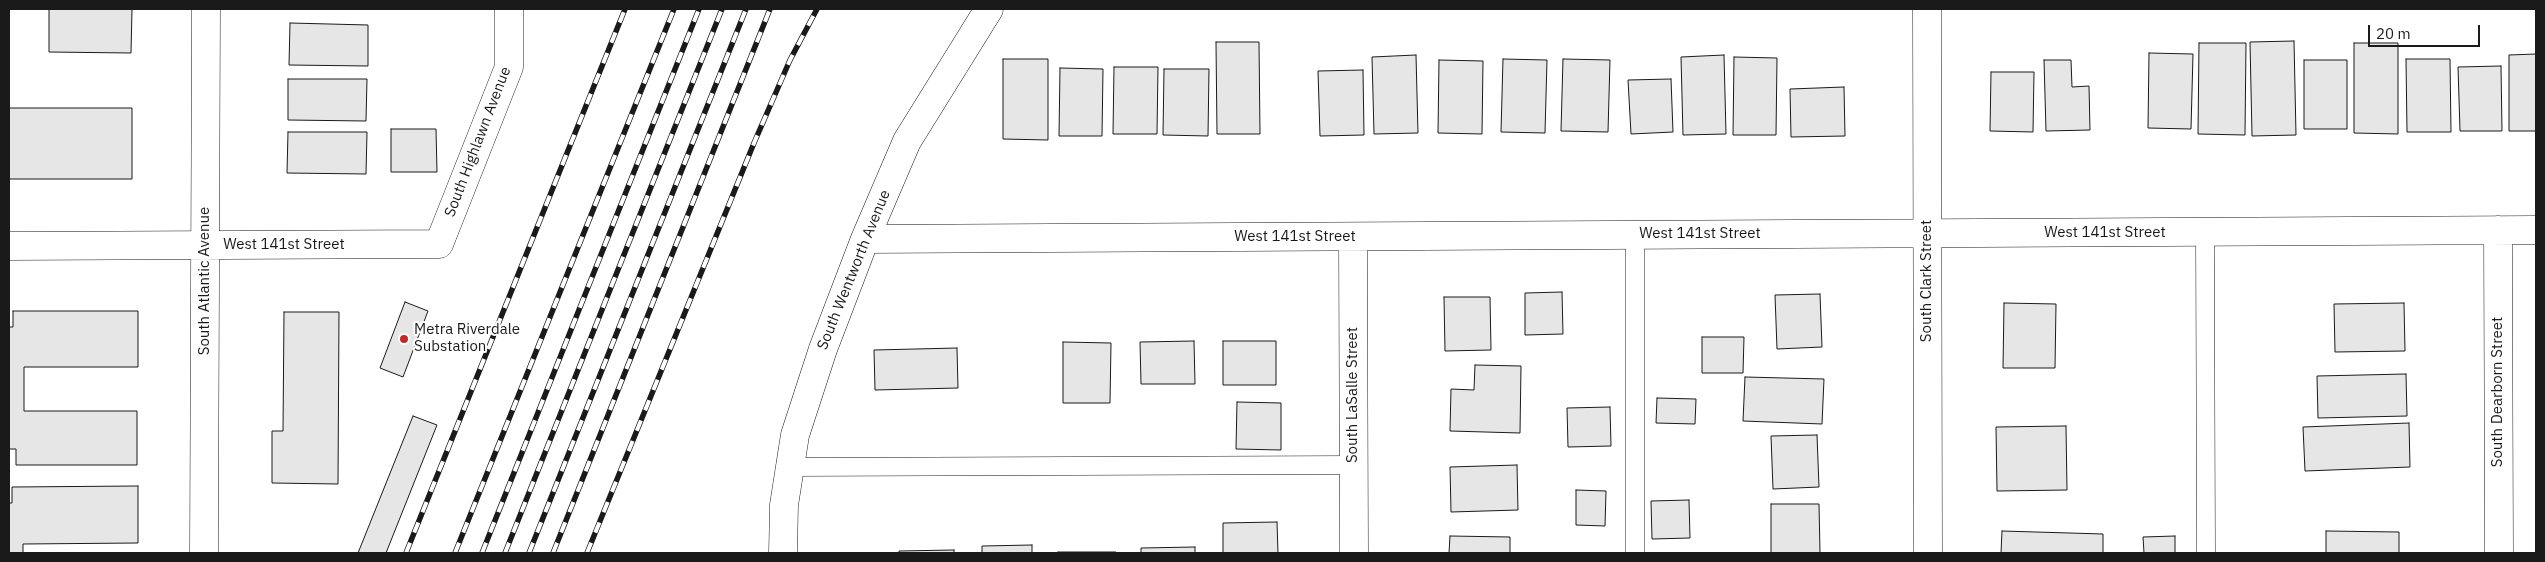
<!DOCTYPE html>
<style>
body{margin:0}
#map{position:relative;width:2545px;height:562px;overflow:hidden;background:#fff;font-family:"IBM Plex Sans",sans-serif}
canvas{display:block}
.frame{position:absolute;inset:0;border:10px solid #1a1a1a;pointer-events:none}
.scale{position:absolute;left:2368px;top:25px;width:112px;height:22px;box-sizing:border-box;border:2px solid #1a1a1a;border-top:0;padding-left:6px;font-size:15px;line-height:18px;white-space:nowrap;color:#1a1a1a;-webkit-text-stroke:4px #fff;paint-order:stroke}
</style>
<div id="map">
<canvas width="2545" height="562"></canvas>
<div class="frame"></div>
<div class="scale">20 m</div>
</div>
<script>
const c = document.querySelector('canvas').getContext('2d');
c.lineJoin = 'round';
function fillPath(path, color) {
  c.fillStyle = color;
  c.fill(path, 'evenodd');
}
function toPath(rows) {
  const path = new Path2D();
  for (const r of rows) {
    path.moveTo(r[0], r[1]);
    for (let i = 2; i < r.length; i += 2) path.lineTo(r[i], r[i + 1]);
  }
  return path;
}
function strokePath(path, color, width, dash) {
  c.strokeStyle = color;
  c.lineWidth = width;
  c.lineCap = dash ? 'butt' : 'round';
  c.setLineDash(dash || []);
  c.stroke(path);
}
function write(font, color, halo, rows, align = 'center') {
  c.font = font + ' "IBM Plex Sans",sans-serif';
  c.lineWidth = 4;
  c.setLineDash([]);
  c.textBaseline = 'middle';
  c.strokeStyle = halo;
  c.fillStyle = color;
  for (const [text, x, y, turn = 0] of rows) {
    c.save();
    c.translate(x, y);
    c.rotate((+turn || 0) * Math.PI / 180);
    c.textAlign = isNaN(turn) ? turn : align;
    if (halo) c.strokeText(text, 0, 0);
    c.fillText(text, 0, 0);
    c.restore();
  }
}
const building = toPath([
 [49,9,132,9,131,53,49,52,49,9],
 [290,23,368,25,368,66,289,65,290,23],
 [2294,41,2296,135,2252,136,2250,42,2294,41],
 [1216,42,1259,42,1260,134,1217,134,1216,42],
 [2199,43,2246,43,2245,135,2198,134,2199,43],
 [2354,43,2398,43,2398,134,2354,133,2354,43],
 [2149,53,2193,54,2191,129,2148,128,2149,53],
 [2536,54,2536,131,2509,131,2509,55,2536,54],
 [1416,55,1418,133,1374,134,1372,57,1416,55],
 [1724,55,1726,134,1683,135,1681,57,1724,55],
 [1734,57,1777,58,1776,135,1733,135,1734,57],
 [1003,59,1048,59,1048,140,1003,139,1003,59],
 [1503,59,1547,60,1545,133,1501,132,1503,59],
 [1563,59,1610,60,1608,132,1561,131,1563,59],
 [2406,59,2450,59,2451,132,2407,132,2406,59],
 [1439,60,1483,61,1482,134,1438,133,1439,60],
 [2044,60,2071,60,2072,87,2089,86,2090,130,2046,131,2044,60],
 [2304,60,2347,60,2347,129,2304,129,2304,60],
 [2501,66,2502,131,2460,131,2458,67,2501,66],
 [1114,67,1158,67,1157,134,1113,134,1114,67],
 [1060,68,1103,69,1102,136,1059,136,1060,68],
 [1164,69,1209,69,1208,136,1163,135,1164,69],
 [1363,70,1364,135,1320,136,1318,71,1363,70],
 [1991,72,2034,72,2033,132,1990,131,1991,72],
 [288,79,367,79,366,121,288,120,288,79],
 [1671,79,1673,132,1631,134,1628,80,1671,79],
 [1844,87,1845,136,1791,137,1790,89,1844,87],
 [9,108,132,108,132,179,9,179,9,108],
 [391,129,436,129,437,172,391,172,391,129],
 [288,132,367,132,366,174,287,173,288,132],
 [1562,292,1563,334,1525,335,1525,293,1562,292],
 [1820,294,1822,347,1777,349,1775,295,1820,294],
 [1444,297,1490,297,1491,350,1445,351,1444,297],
 [405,302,428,311,403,377,380,368,405,302],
 [2004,303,2056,304,2055,368,2003,368,2004,303],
 [2404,303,2405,351,2335,352,2334,304,2404,303],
 [13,311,138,311,138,367,24,367,24,411,137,411,137,465,16,465,16,449,9,449,9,327,13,327,13,311],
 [284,312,339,312,338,484,272,483,272,431,283,431,284,312],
 [1702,337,1744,337,1743,373,1702,373,1702,337],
 [1194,341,1195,384,1141,384,1140,342,1194,341],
 [1223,341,1276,341,1276,385,1223,385,1223,341],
 [1063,342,1111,343,1110,403,1063,403,1063,342],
 [957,348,958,388,875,390,874,350,957,348],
 [1475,365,1521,366,1520,433,1450,431,1451,389,1474,390,1475,365],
 [2406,374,2407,416,2318,418,2317,376,2406,374],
 [1745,377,1824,379,1822,424,1743,421,1745,377],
 [1657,398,1696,399,1695,424,1656,423,1657,398],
 [1237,402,1281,403,1281,450,1236,449,1237,402],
 [1610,407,1611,446,1568,447,1567,408,1610,407],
 [413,416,437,425,386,553,358,553,413,416],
 [2409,423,2410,467,2305,471,2303,427,2409,423],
 [2066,426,2067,490,1997,491,1996,427,2066,426],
 [1817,435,1819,487,1773,489,1771,436,1817,435],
 [1517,465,1518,510,1451,512,1450,467,1517,465],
 [138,486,138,543,23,544,23,553,9,553,9,503,12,503,12,487,138,486],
 [1576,490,1606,491,1605,526,1576,525,1576,490],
 [1689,500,1690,538,1652,539,1651,501,1689,500],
 [1771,504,1819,504,1820,553,1771,553,1771,504],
 [1277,522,1278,553,1223,553,1223,523,1277,522],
 [2002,531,2103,534,2103,553,2001,553,2002,531],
 [2326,531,2399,532,2399,553,2326,553,2326,531],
 [1450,536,1510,537,1510,553,1449,553,1450,536],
 [2175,536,2175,553,2144,553,2143,537,2175,536],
 [1032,545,1032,553,982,553,982,546,1032,545],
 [1195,547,1195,553,1141,553,1141,548,1195,547],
 [954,550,954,553,899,553,899,551,954,550],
 [1058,552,1116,552,1116,553,1058,553,1058,552]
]);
const service = toPath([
 [2205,232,2206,553],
 [1635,235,1635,553],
 [790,467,1354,465]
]);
const minor = toPath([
 [1927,9,1928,553],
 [2498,230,2499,553],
 [1353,237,1354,553],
 [865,239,2536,230],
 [9,246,439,244,509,67,509,9],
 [204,553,206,9],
 [783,553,784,505,795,435,823,349,865,239,907,141,989,9]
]);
const rail = toPath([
 [406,553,625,9],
 [455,553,674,9],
 [482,553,699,9],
 [505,553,722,9],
 [529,553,746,9],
 [553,553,770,9],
 [587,553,754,143,790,60,817,9]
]);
const markers = [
 [404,339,5,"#c62828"]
];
const streetNames = [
 ["South Highlawn Avenue",478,142,-69],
 ["West 141st Street",2105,233],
 ["West 141st Street",1700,234],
 ["West 141st Street",1295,237],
 ["West 141st Street",284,245],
 ["South Wentworth Avenue",854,270,-68],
 ["South Atlantic Avenue",205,281,-90],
 ["South Clark Street",1927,281,-90],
 ["South Dearborn Street",2498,392,-90],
 ["South LaSalle Street",1353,395,-90]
];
const poiNames = [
 ["Metra Riverdale",414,330],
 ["Substation",414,347]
];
fillPath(building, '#e6e6e6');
strokePath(building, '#1a1a1a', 1);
strokePath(service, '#1a1a1a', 19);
strokePath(minor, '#1a1a1a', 29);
strokePath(service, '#fff', 18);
strokePath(minor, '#fff', 28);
strokePath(rail, '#1a1a1a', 5.5);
strokePath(rail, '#fff', 4, [11]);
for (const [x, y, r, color] of markers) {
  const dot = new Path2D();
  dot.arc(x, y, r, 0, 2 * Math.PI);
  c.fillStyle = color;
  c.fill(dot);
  strokePath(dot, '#fff', 2);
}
write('15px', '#1a1a1a', '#fff', streetNames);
write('15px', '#1a1a1a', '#fff', poiNames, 'left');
</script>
